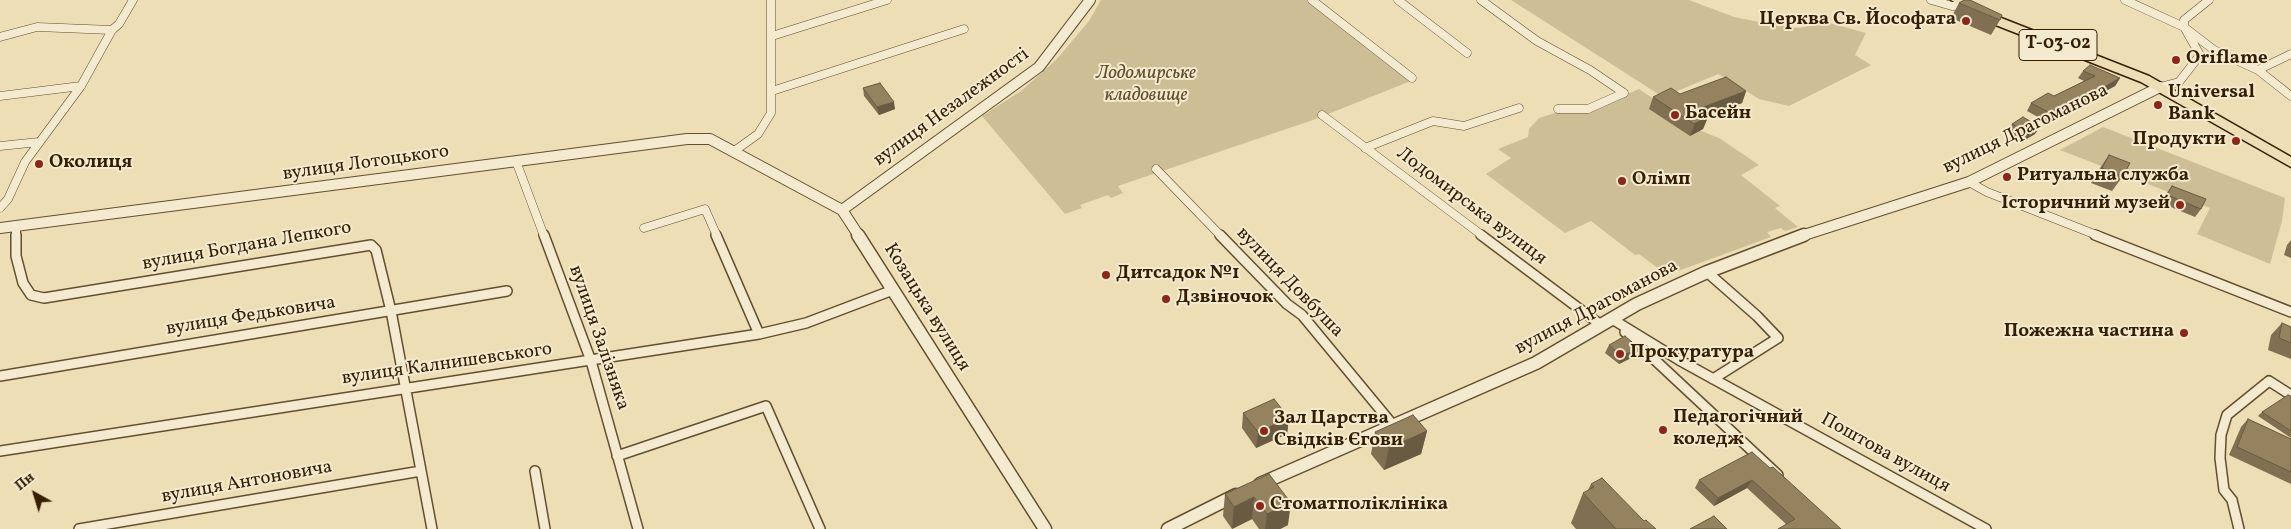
<!DOCTYPE html>
<meta charset="utf-8">
<style>
body{margin:0}
#map{position:relative;width:2291px;height:529px;overflow:hidden;background:#eddeb5;font-family:Vollkorn,serif}
canvas{display:block}
.north{position:absolute;left:10px;top:469px;width:50px;height:50px;-webkit-text-stroke:4px #f3eacf;paint-order:stroke;rotate:321deg;font-size:14px;font-weight:700;line-height:20px;text-align:center;color:#351f00}
.north::after{content:'';display:block;margin:auto;width:18px;height:22px;background:#351f00;clip-path:polygon(50% 0,100% 100%,50% 72%,0 100%)}
</style>
<div id="map">
<canvas width="2291" height="529"></canvas>
<div class="north">Пн</div>
</div>
<script>
const c = document.querySelector('canvas').getContext('2d');
c.lineJoin = 'round';
function fillPath(path, color) {
  c.fillStyle = color;
  c.fill(path, 'evenodd');
}
function toPath(rows) {
  const path = new Path2D();
  for (const r of rows) {
    path.moveTo(r[0], r[1]);
    for (let i = 2; i < r.length; i += 2) path.lineTo(r[i], r[i + 1]);
  }
  return path;
}
function strokePath(path, color, width, dash) {
  c.strokeStyle = color;
  c.lineWidth = width;
  c.lineCap = dash ? 'butt' : 'round';
  c.setLineDash(dash || []);
  c.stroke(path);
}
function write(font, color, halo, rows, align = 'center') {
  c.font = font + ' Vollkorn,serif';
  c.lineWidth = 4;
  c.setLineDash([]);
  c.textBaseline = 'middle';
  c.strokeStyle = halo;
  c.fillStyle = color;
  for (const [text, x, y, turn = 0] of rows) {
    c.save();
    c.translate(x, y);
    c.rotate((+turn || 0) * Math.PI / 180);
    c.textAlign = isNaN(turn) ? turn : align;
    if (halo) c.strokeText(text, 0, 0);
    c.fillText(text, 0, 0);
    c.restore();
  }
}
const green = toPath([
 [1101,0,1307,0,1411,81,1313,120,1118,186,1123,193,1111,198,1108,195,1080,205,1082,208,1065,214,982,116,1021,91,1056,60,1089,21],
 [1511,0,1689,0,1734,17,1774,25,1799,28,1826,22,1866,33,1855,55,1871,65,1789,106,1759,99,1718,74,1663,97],
 [1639,89,1701,131,1719,138,1759,165,1741,175,1780,206,1775,208,1798,227,1785,231,1781,228,1767,232,1771,237,1667,275,1639,254,1635,255,1591,221,1565,233,1486,174,1511,158,1498,149,1528,137,1529,129,1539,118,1561,111,1589,111],
 [2103,127,2285,198,2282,221,2270,264,2197,234,2210,208,2060,150]
]);
const minorFar1 = toPath([
 [1312,0,1412,78],
 [1398,0,1467,53],
 [1481,0,1537,41,1590,70,1624,93],
 [1931,0,1952,6,1966,6],
 [2125,0,2184,27,2214,50,2258,70,2291,96],
 [772,36,887,0],
 [0,37,37,27,112,30],
 [2258,70,2291,54],
 [2160,87,2179,82,2200,55,2184,27,2184,20,2209,0],
 [772,91,964,29],
 [0,96,81,86],
 [1558,109,1588,109,1624,93],
 [1322,115,1483,236],
 [0,146,39,142],
 [1365,148,1433,121,1464,126,1519,108],
 [733,152,758,134,771,113,771,0],
 [516,161,544,236],
 [1156,169,1221,236],
 [1969,182,1987,192,2099,236],
 [0,208,8,199,25,162,81,86,112,30,119,24,133,0],
 [16,227,16,236],
 [644,228,705,209,717,236]
]);
const minor = toPath([
 [16,235,16,256,23,283,31,295,44,298,371,245,376,250,391,311,432,529],
 [544,235,591,361,638,529],
 [716,235,759,334],
 [1220,235,1287,304,1302,315,1393,425],
 [1481,235,1601,325],
 [2095,235,2291,312],
 [1707,272,1757,316,1778,338,1713,379],
 [1612,319,1679,360,1986,529],
 [1625,332,1778,475],
 [0,376,507,291],
 [0,451,759,334,806,323,893,290],
 [617,456,766,406,820,529],
 [535,471,545,529],
 [79,529,421,471],
 [2239,529,2232,500,2224,490,2220,458,2221,435,2227,415,2269,381,2291,395]
]);
const tertiaryFar1 = toPath([
 [842,210,1039,67,1090,0],
 [0,228,687,139,710,139,842,210,859,236],
 [1801,236,1969,182,2160,87]
]);
const tertiary = toPath([
 [858,235,1045,529],
 [1260,484,1536,363,1637,304,1707,272,1804,235],
 [1168,529,1236,495]
]);
const primary = toPath([
 [1951,0,1966,0,1991,14,2149,76,2291,157,2291,167,2141,82,1983,20,1951,0]
]);
const wall = toPath([
 [1959,3,2000,20,1991,35,1951,18],
 [2083,71,2120,78,2115,86,2080,105,2078,104,2047,122,2027,111,2031,103,2054,96,2084,81,2078,78],
 [863,88,895,109,879,115,864,96],
 [1746,91,1742,103,1706,116,1708,117,1703,129,1690,136,1649,109,1653,97,1680,94],
 [2012,124,2035,134,2023,141,2007,132],
 [2109,155,2123,176,2112,191,2091,183,2098,171],
 [2172,186,2201,209,2195,217,2161,203,2166,194],
 [2291,240,2291,258,2284,255,2287,245],
 [2282,323,2291,327,2291,359,2268,350,2271,335],
 [1609,345,1639,348,1635,356,1619,364,1605,353],
 [2291,396,2291,438,2258,416,2262,412],
 [1243,413,1289,418,1287,434,1256,448,1242,428],
 [2248,419,2291,439,2291,484,2229,455,2241,427],
 [1427,431,1421,454,1384,470,1371,454,1375,432],
 [1770,468,1841,529,1786,524,1747,488,1714,506,1695,488,1699,480],
 [1269,474,1288,525,1280,529,1259,529,1252,519,1232,529,1223,516,1225,494],
 [1591,484,1644,521,1656,529,1576,529,1571,523,1583,493,1588,490]
]);
const shadedWall = toPath([
 [2120,78,2115,86,2080,105,2085,98],
 [1746,91,1742,103,1702,117,1708,117,1703,129,1690,136,1701,108],
 [2083,96,2078,104,2047,122,2052,114],
 [894,102,895,109,879,115,877,107],
 [2040,127,2035,134,2023,141,2028,133],
 [1639,348,1635,356,1619,364,1622,356],
 [1289,418,1287,434,1256,448,1258,432],
 [1427,431,1421,454,1384,470,1389,448],
 [1752,480,1747,488,1714,506,1718,498],
 [1254,497,1252,519,1232,529,1234,507],
 [1291,503,1288,525,1280,529,1265,529,1267,514]
]);
const building = toPath([
 [1964,0,1970,0,2002,15,2000,20,1959,3,1964,0],
 [2090,65,2120,78,2085,98,2083,96,2052,114,2031,103,2048,93,2054,96,2095,76,2083,71,2090,65],
 [1726,77,1746,91,1701,108,1705,110,1700,112,1708,117,1694,124,1653,97,1671,88,1680,94,1726,77],
 [880,83,894,102,877,107,863,88,880,83],
 [2023,117,2040,127,2028,133,2012,124,2023,117],
 [2109,155,2130,163,2123,176,2102,168,2109,155],
 [2172,186,2206,199,2201,209,2167,195,2172,186],
 [2282,323,2291,327,2291,343,2279,338,2282,323],
 [1625,336,1639,348,1622,356,1609,345,1625,336],
 [2288,395,2291,396,2291,431,2262,412,2288,395],
 [1274,399,1289,418,1258,432,1243,413,1274,399],
 [1413,415,1427,431,1389,448,1375,432,1413,415],
 [2248,419,2291,439,2291,472,2237,447,2248,419],
 [1752,452,1770,468,1773,467,1841,529,1778,529,1795,519,1752,480,1718,498,1699,480,1752,452],
 [1269,474,1291,503,1267,514,1254,497,1234,507,1225,494,1269,474],
 [1602,478,1644,521,1646,520,1656,529,1616,529,1583,493,1594,487,1591,484,1602,478],
 [1714,516,1727,529,1690,529,1714,516]
]);
const markers = [
 [1966,21,5,"#8f2418"],
 [2176,60,5,"#8f2418"],
 [2158,105,5,"#8f2418"],
 [1675,115,5,"#8f2418"],
 [2236,141,5,"#8f2418"],
 [39,164,5,"#8f2418"],
 [2007,177,5,"#8f2418"],
 [1622,181,5,"#8f2418"],
 [2180,205,5,"#8f2418"],
 [1106,275,5,"#8f2418"],
 [1166,299,5,"#8f2418"],
 [2184,333,5,"#8f2418"],
 [1620,354,5,"#8f2418"],
 [1663,430,5,"#8f2418"],
 [1264,431,5,"#8f2418"],
 [1260,506,5,"#8f2418"]
];
const shields = [
 [2058,45,78]
];
const shieldNames = [
 ["Т-03-02",2058,45]
];
const poiNames = [
 ["Церква Св. Йософата",1956,21,"right"],
 ["Oriflame",2186,60],
 ["Universal",2168,94],
 ["Bank",2168,116],
 ["Басейн",1685,115],
 ["Продукти",2226,141,"right"],
 ["Околиця",49,164],
 ["Ритуальна служба",2017,177],
 ["Олімп",1632,181],
 ["Історичний музей",2170,205,"right"],
 ["Дитсадок №1",1116,275],
 ["Дзвіночок",1176,299],
 ["Пожежна частина",2174,333,"right"],
 ["Прокуратура",1630,354],
 ["Педагогічний",1673,419],
 ["коледж",1673,441],
 ["Зал Царства",1274,420],
 ["Свідків Єгови",1274,442],
 ["Стоматполіклініка",1270,506]
];
const parkNames = [
 ["Лодомирське",1146,75],
 ["кладовище",1146,97]
];
const streetNames = [
 ["вулиця Незалежності",952,108,-36],
 ["вулиця Драгоманова",2026,130,-26],
 ["вулиця Лотоцького",366,164,-8],
 ["Лодомирська вулиця",1471,207,37],
 ["вулиця Богдана Лепкого",247,247,-10],
 ["вулиця Довбуша",1289,283,46],
 ["Козацька вулиця",926,308,58],
 ["вулиця Драгоманова",1597,308,-28],
 ["вулиця Федьковича",251,317,-9],
 ["вулиця Залізняка",598,338,71],
 ["вулиця Калнишевського",447,365,-8],
 ["Поштова вулиця",1885,454,29],
 ["вулиця Антоновича",247,483,-10]
];
fillPath(green, '#cebe96');
strokePath(minorFar1, '#634f2d', 9);
strokePath(minor, '#634f2d', 12);
strokePath(tertiaryFar1, '#634f2d', 12);
strokePath(tertiary, '#634f2d', 15);
strokePath(primary, '#351f00', 3);
strokePath(minorFar1, '#f3eacf', 8);
strokePath(minor, '#f3eacf', 9);
strokePath(tertiaryFar1, '#f3eacf', 10);
strokePath(tertiary, '#f3eacf', 12);
fillPath(primary, '#eddeb5');
fillPath(wall, '#807051');
fillPath(shadedWall, '#685b42');
fillPath(building, '#95825e');
strokePath(building, '#685b42', 1);
for (const [x, y, r, color] of markers) {
  const dot = new Path2D();
  dot.arc(x, y, r, 0, 2 * Math.PI);
  c.fillStyle = color;
  c.fill(dot);
  strokePath(dot, '#f3eacf', 2);
}
for (const [x, y, w] of shields) {
  const box = new Path2D();
  box.roundRect(x - w / 2, y - 15.5, w, 31, 4);
  c.fillStyle = '#f3eacf';
  c.fill(box);
  strokePath(box, '#351f00', 1);
}
write('bold 18px', '#351f00', null, shieldNames);
write('bold 19px', '#351f00', '#f3eacf', poiNames, 'left');
write('italic 19px', '#634f2d', '#f3eacf', parkNames);
write('19px', '#351f00', '#f3eacf', streetNames);
</script>
